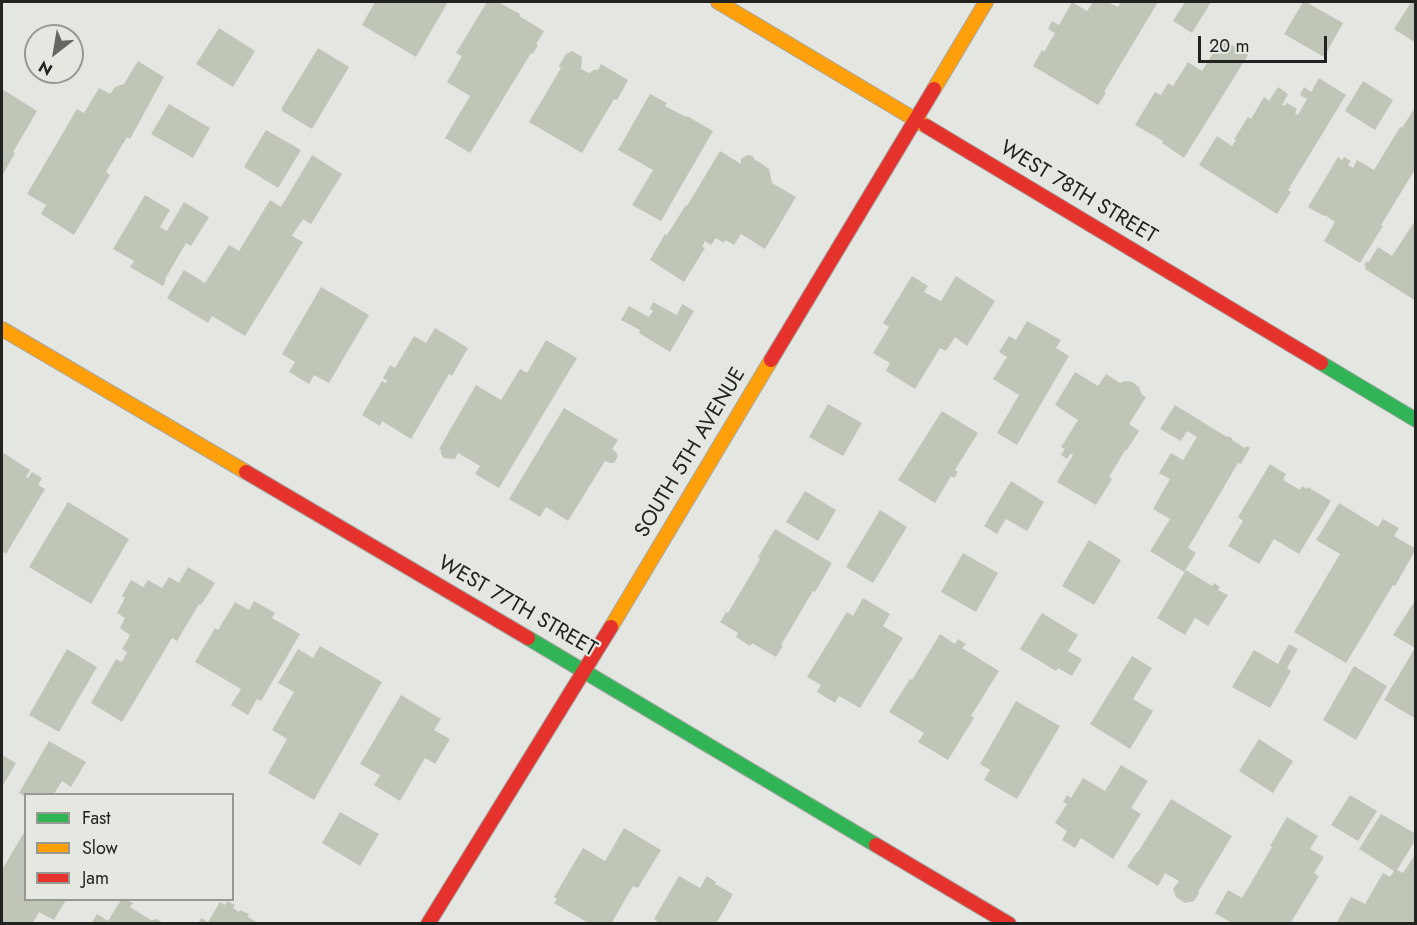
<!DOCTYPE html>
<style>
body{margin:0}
#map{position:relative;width:1417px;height:925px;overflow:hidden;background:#e4e6e2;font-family:Jost,sans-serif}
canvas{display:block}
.frame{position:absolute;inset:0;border:3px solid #222320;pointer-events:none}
.legend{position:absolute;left:24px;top:793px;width:210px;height:108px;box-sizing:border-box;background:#e4e8e0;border:2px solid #969993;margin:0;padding:8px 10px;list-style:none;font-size:18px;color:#222320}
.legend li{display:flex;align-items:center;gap:12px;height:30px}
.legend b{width:30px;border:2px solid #969993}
.north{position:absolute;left:24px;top:24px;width:60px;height:60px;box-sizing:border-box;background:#e4e8e0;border:2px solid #969993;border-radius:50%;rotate:211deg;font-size:16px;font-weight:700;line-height:24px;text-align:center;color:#222320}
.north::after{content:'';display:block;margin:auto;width:21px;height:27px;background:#666764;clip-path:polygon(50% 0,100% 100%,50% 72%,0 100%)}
.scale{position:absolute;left:1198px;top:36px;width:129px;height:27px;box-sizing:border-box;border:3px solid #222320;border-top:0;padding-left:8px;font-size:18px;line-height:21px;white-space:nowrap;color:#222320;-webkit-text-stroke:4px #e4e8e0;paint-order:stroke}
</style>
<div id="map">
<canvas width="1417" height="925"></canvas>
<div class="frame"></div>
<ul class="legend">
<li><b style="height:8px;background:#30b455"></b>Fast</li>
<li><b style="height:8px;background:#ff9f0a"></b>Slow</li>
<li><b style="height:8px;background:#e5322d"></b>Jam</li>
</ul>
<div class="north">N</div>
<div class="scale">20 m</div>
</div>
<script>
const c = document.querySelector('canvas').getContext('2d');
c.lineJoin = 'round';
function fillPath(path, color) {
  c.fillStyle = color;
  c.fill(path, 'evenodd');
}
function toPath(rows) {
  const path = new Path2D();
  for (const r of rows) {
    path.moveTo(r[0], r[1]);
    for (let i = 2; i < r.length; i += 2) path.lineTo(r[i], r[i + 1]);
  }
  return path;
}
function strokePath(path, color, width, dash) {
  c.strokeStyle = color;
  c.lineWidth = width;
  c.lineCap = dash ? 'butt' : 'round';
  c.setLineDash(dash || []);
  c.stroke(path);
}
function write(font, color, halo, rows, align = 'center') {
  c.font = font + ' Jost,sans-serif';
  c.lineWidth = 4.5;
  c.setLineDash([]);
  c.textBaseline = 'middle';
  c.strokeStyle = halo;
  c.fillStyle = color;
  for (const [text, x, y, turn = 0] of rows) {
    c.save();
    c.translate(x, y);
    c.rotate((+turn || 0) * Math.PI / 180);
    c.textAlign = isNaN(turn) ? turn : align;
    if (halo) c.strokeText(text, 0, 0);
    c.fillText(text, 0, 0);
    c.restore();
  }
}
const building = toPath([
 [375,2,448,2,416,57,362,25],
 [487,2,498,2,520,14,519,16,544,31,536,44,538,45,533,54,531,53,470,153,445,138,470,96,447,82,462,56,456,53],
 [1072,2,1087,11,1093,2,1108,2,1118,7,1121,2,1158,2,1104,92,1106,93,1098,105,1033,66,1042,50,1044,52,1055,33,1048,29,1052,21,1059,25],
 [1185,2,1211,2,1192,33,1173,21],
 [1303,2,1306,2,1343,23,1324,57,1284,34],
 [1411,2,1416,2,1416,43,1394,29],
 [219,28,255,51,233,87,196,64],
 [1222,39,1248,55,1184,158,1162,143,1163,141,1135,125,1155,92,1161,95,1168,83,1173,86,1188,62,1202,71],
 [318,48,349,67,312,129,282,111,283,110,281,109],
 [572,51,582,57,581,69,589,73,594,70,598,70,601,64,628,80,617,100,614,99,582,153,529,122,561,68,559,66,566,54],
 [138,61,164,77,130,139,127,137,106,172,110,175,74,235,41,214,46,205,27,194,77,109,84,113,99,88,110,94,115,87,124,84],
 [1319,78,1346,95,1288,190,1291,192,1277,214,1199,165,1217,136,1232,146,1236,140,1234,139,1248,117,1251,119,1264,97,1269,101,1278,87,1288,94,1282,105,1284,106,1287,103,1297,109,1295,113,1298,115,1307,99,1300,95,1304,87,1311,92],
 [1363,81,1393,100,1375,130,1345,111],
 [2,89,37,111,13,152,15,153,2,176],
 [650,94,667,103,665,106,686,117,687,116,713,131,661,221,632,205,653,170,618,150],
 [169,104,210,128,193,158,151,134],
 [1416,106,1416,168,1381,225,1383,226,1360,263,1324,241,1335,222,1325,215,1324,216,1308,207,1338,157,1342,160,1344,157,1351,161,1348,165,1353,168,1357,160,1374,170,1400,127,1402,128],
 [266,130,301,150,278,188,244,167],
 [720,151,741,164,741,159,747,155,753,156,755,161,756,160,769,169,772,183,796,197,765,249,741,234,734,245,725,240,724,243,716,238,711,245,705,241,702,247,705,248,684,282,650,260,665,234,667,235,686,205,687,206],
 [312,155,342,174,311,224,303,219,292,236,303,242,245,336,212,316,208,323,167,298,184,270,205,283,229,245,239,251,270,200,281,207],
 [145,195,170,210,160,227,167,231,184,202,209,217,191,246,186,243,165,279,166,280,163,286,130,267,134,261,113,249],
 [1416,219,1416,301,1365,269,1366,266,1364,265,1367,261,1368,263,1378,247,1392,256],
 [912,276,928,286,924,292,941,301,956,276,995,301,967,346,955,337,946,351,940,348,915,389,886,371,890,363,873,353,889,327,883,323],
 [321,287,369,315,329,383,314,375,309,384,289,372,295,362,282,354],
 [653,302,677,315,682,304,694,311,670,352,639,333,640,330,621,320,629,306,649,317,653,311,650,309],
 [1027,321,1061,340,1056,348,1069,356,1017,445,997,433,1019,395,993,379,1007,357,999,352,1009,336,1016,340],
 [435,328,468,348,452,376,449,374,411,439,382,421,380,426,362,415,382,381,386,383,387,381,383,378,390,365,395,368,414,336,426,343],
 [546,340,577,358,499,488,475,474,480,466,458,453,455,459,444,458,441,454,441,450,439,449,476,385,501,400,520,369,527,373],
 [1075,372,1098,386,1106,374,1120,383,1125,381,1132,382,1139,387,1142,395,1146,397,1129,424,1139,431,1127,450,1126,449,1109,477,1112,479,1096,505,1057,482,1073,455,1070,454,1067,459,1061,455,1065,449,1061,447,1078,420,1055,405],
 [828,404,862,423,843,456,809,437],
 [1175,405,1227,437,1228,436,1232,438,1232,440,1245,448,1247,446,1250,448,1241,464,1238,463,1188,548,1196,553,1184,572,1150,551,1170,519,1153,509,1170,479,1159,473,1171,453,1183,460,1197,437,1187,431,1181,441,1160,429],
 [564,408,618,440,612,449,616,452,618,456,614,463,610,463,605,461,568,521,546,507,540,517,509,499],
 [942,411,978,433,955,470,958,472,954,478,951,476,935,503,898,480],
 [2,452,30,470,26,477,28,478,32,472,42,478,38,485,45,489,6,554,2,551],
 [1270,464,1286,474,1283,480,1300,490,1302,486,1307,489,1308,487,1331,501,1299,554,1274,539,1259,564,1228,546,1243,521,1238,517],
 [1011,481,1044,502,1027,531,1006,519,997,534,984,526],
 [805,491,836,510,818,541,786,522],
 [68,502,129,539,91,604,29,567],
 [1339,503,1378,527,1383,519,1399,528,1394,536,1416,549,1395,586,1393,585,1346,663,1294,632,1340,554,1316,540],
 [880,510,907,527,873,583,846,567],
 [775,529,832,563,815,592,813,591,781,645,783,646,776,657,752,643,750,646,736,637,738,633,720,622,726,612,728,613,760,559,758,557],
 [1089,540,1121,560,1094,605,1062,586],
 [963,553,998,573,976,612,941,592],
 [188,567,215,583,201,605,199,604,177,641,172,638,122,722,91,703,116,659,122,662,127,652,122,649,130,635,120,628,125,618,117,613,125,598,122,596,131,580,143,587,148,580,162,588,169,577,179,583],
 [1186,570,1212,586,1214,583,1220,587,1218,590,1228,595,1208,626,1195,618,1185,635,1157,618],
 [863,598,890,614,883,626,903,638,860,708,839,696,835,703,817,692,821,685,807,677,847,612,853,616],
 [1416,599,1416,719,1384,700,1415,648,1393,635],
 [254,601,275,613,272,618,300,634,261,701,257,699,248,715,231,705,241,689,195,662,215,628,218,630,235,602,249,610],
 [1042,613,1078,635,1068,651,1082,659,1072,676,1058,668,1056,671,1020,649],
 [940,634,955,644,958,639,966,644,962,648,999,671,971,716,974,718,948,760,918,742,924,733,889,712,910,679,912,680],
 [1289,644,1298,649,1287,668,1291,671,1270,708,1232,687,1254,650,1278,664],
 [320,646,382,682,314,800,268,773,287,739,272,730,294,692,278,683,298,649,313,658],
 [67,649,97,667,59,732,29,715],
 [1132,656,1152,668,1133,699,1153,711,1130,749,1090,724],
 [1354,666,1387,686,1356,740,1323,720],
 [401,695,441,719,434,730,450,739,435,764,425,758,400,801,374,785,380,775,360,764],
 [1016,701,1060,726,1017,799,984,780,990,770,980,764],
 [1259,739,1293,761,1273,793,1239,771],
 [49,741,86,762,71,787,62,781,54,794,26,794,26,797,19,793],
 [2,755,16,763,2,787],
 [1121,765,1148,781,1131,808,1141,814,1113,859,1081,838,1075,848,1062,840,1067,831,1055,823,1067,804,1063,802,1067,795,1071,798,1083,778,1105,791],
 [1350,795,1377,811,1358,841,1331,825],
 [1171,799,1232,836,1198,892,1199,893,1194,901,1185,903,1176,897,1173,889,1179,881,1165,873,1158,886,1127,867,1137,852,1138,852],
 [340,812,379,834,360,866,322,843],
 [1381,814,1416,834,1416,839,1397,870,1403,873,1416,853,1416,924,1336,924,1351,897,1365,904,1383,873,1390,877,1394,871,1359,849],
 [1287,817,1318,836,1310,849,1324,857,1314,873,1319,876,1290,924,1233,924,1215,913,1228,890,1242,898,1272,847,1270,846],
 [624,828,661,850,638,888,633,886,611,924,590,924,554,903,557,899,554,897,583,848,605,861],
 [26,829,26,900,66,900,54,920,39,912,32,924,2,924,2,870],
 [679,876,700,888,707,876,716,882,715,884,733,894,716,924,656,924,657,921,654,919],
 [121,900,127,900,133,903,130,907,151,920,157,919,164,924,91,924,97,914,108,921],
 [227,901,235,905,233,908,239,912,240,910,249,914,248,917,260,924,198,924,201,918,208,922,220,902,225,905]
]);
const fast = toPath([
 [1321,363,1416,420],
 [528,638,876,845]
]);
const slow = toPath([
 [718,2,926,126],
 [934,89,986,2],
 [2,329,246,472],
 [611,627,771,360]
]);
const jam = toPath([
 [926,126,1321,363],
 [771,360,934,89],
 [246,472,528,638],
 [876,845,1009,924],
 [428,924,611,627]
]);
const streetNames = [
 ["WEST 78TH STREET",1078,193,31],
 ["SOUTH 5TH AVENUE",691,453,-59],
 ["WEST 77TH STREET",517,607,30]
];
fillPath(building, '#bfc6b8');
strokePath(fast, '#a5a7a3', 16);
strokePath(slow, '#a5a7a3', 16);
strokePath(jam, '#a5a7a3', 16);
strokePath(fast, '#30b455', 14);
strokePath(slow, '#ff9f0a', 14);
strokePath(jam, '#e5322d', 14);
write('21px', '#222320', '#e4e8e0', streetNames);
</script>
